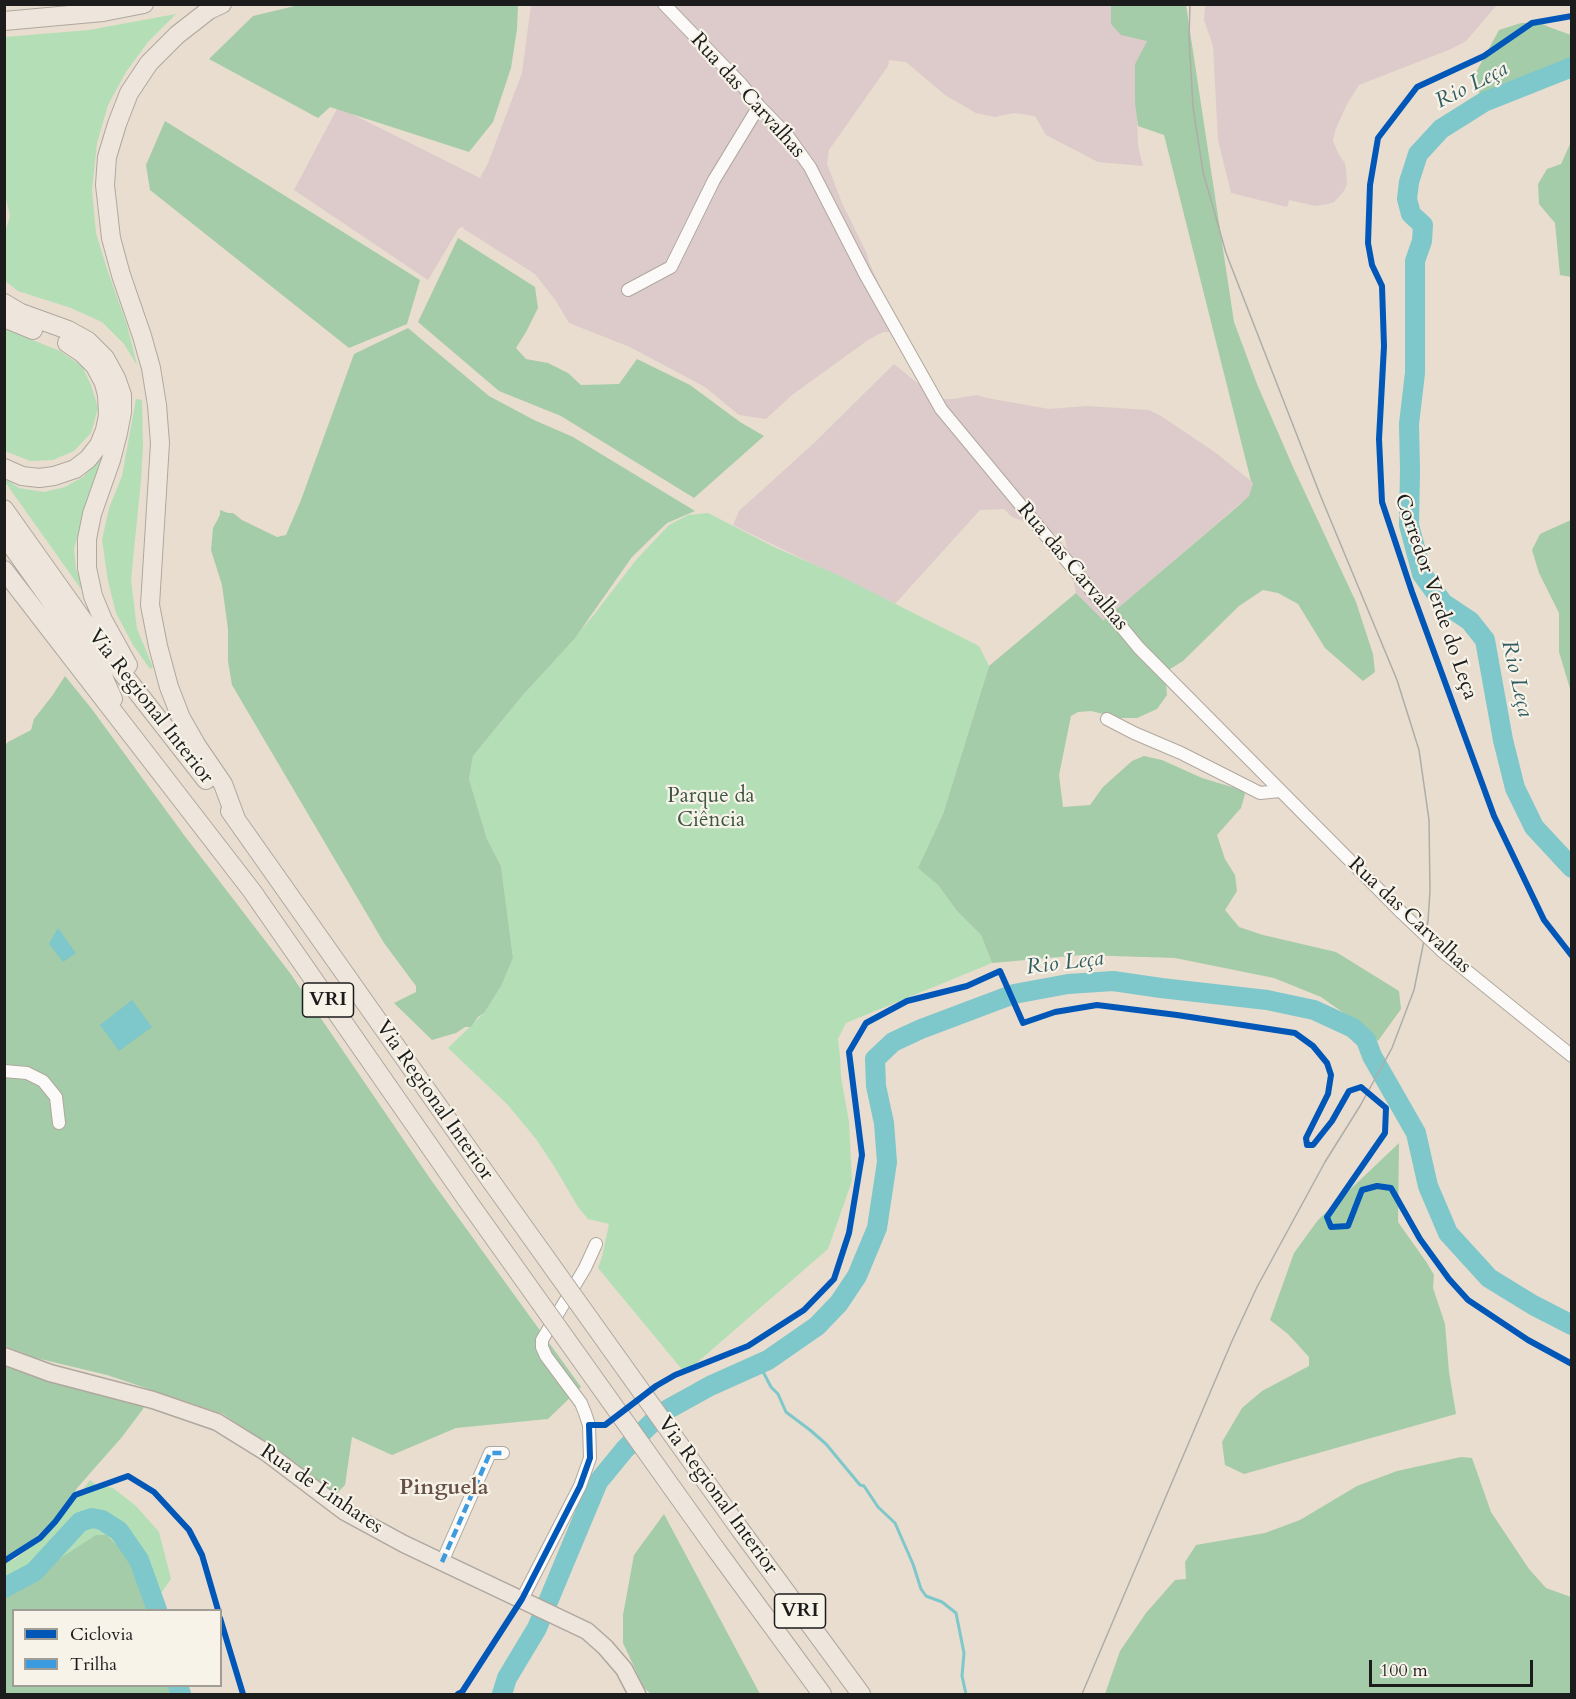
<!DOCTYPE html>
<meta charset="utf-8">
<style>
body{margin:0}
#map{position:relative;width:1576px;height:1699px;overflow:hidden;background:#e8ddce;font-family:Cardo,serif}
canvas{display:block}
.frame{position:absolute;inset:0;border:6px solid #1c1c1c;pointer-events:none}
.legend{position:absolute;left:12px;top:1609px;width:210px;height:78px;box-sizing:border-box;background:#f7f3e8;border:2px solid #9f9d96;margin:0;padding:8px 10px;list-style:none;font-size:18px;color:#1c1c1c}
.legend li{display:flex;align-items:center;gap:12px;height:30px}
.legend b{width:30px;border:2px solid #9f9d96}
.scale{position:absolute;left:1369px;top:1660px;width:164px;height:27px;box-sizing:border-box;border:3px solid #1c1c1c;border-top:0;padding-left:8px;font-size:18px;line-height:21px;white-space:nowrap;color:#1c1c1c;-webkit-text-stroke:4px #f7f3e8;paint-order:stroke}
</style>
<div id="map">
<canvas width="1576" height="1699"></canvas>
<div class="frame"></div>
<ul class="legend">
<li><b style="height:8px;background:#0057b8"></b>Ciclovia</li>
<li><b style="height:8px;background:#3c9bdf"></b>Trilha</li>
</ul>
<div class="scale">100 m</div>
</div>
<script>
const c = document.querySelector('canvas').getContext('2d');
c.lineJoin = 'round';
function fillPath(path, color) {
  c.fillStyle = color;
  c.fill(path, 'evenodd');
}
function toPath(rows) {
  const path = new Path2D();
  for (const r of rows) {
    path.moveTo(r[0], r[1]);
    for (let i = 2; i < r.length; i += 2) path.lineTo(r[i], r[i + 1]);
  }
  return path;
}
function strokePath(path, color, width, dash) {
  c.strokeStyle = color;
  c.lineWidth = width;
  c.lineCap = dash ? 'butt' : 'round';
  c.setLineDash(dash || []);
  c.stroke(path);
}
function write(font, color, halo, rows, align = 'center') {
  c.font = font + ' Cardo,serif';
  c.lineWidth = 4.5;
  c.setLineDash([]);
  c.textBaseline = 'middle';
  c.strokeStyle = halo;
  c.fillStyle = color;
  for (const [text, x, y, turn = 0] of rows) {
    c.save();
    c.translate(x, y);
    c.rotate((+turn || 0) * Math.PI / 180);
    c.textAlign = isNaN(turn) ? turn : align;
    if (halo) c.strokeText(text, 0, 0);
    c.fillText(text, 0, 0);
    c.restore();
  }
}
const industrial = toPath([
 [531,5,1111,5,1111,24,1147,41,1135,64,1138,146,1143,166,1098,162,1046,135,1035,116,1014,113,995,117,976,113,945,95,906,62,889,60,888,66,829,150,827,164,842,203,867,254,869,262,895,320,894,332,883,332,868,340,792,395,766,419,739,415,705,387,630,347,569,323,556,301,535,274,464,229,463,227,459,228,428,280,294,190,338,107,480,178,488,163,522,73],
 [1205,5,1205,4,1497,5,1466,41,1451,49,1359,85,1347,104,1335,131,1333,141,1339,155,1345,163,1346,170,1347,184,1344,191,1334,202,1328,204,1316,206,1289,200,1287,207,1231,193,1218,140,1213,46,1204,20],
 [894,364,937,399,953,399,977,395,987,398,1049,409,1087,406,1149,410,1161,416,1216,453,1251,481,1253,483,1249,496,1124,603,1102,620,1076,593,1065,538,1012,517,1004,509,980,510,895,604,733,525,739,511,814,443]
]);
const green = toPath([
 [176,14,148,42,126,72,108,105,97,143,92,190,96,233,107,269,127,325,137,365,124,344,102,322,71,308,18,291,5,281,5,232,10,216,4,190,5,37,89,30],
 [5,329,60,351,82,366,91,385,98,408,91,433,74,451,53,460,30,461,5,451],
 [136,399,142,400,143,447,141,480,131,580,137,629,153,667,150,669,133,645,116,613,108,581,102,540,109,508,122,476],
 [99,460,101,462,91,488,74,549,76,569,84,587,81,589,5,482,4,478,19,488,44,492,65,487,83,477],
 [708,513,774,547,840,576,979,646,989,666,943,814,919,867,938,885,957,911,981,935,992,963,846,1023,838,1039,840,1057,841,1077,849,1122,852,1181,828,1249,685,1373,598,1268,602,1257,609,1224,588,1219,578,1207,554,1166,536,1139,507,1104,448,1048,484,1013,513,958,501,866,487,839,469,779,473,756,523,695,593,616,636,560,669,525,688,515],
 [90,1480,95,1484,113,1488,136,1506,159,1532,171,1579,149,1610,132,1561,108,1536,56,1561,27,1584,5,1594,5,1563,15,1559,42,1539,62,1517]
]);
const forest = toPath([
 [299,5,518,5,517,29,511,68,493,122,469,152,330,107,318,118,209,59,253,16],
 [1111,5,1186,5,1234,322,1257,384,1293,467,1356,602,1373,654,1375,672,1363,681,1325,648,1298,604,1278,593,1263,590,1239,606,1183,661,1165,672,1167,695,1157,709,1137,718,1119,718,1091,711,1078,712,1071,716,1059,775,1063,807,1090,805,1103,787,1132,761,1144,756,1162,760,1202,778,1242,790,1245,794,1241,808,1217,835,1225,859,1235,875,1237,891,1225,910,1239,927,1263,935,1336,952,1399,991,1401,1009,1378,1041,1365,1028,1321,997,1274,978,1175,958,1082,955,992,963,981,935,957,911,938,885,918,868,943,814,989,666,1076,593,1103,620,1124,603,1237,507,1249,496,1253,483,1251,481,1164,135,1138,126,1135,103,1135,64,1147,41,1121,35,1111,24],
 [1521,23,1540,23,1549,27,1571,35,1571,78,1543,82,1503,103,1483,108,1475,74,1499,30],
 [165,121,420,280,407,324,349,348,150,190,146,165],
 [1571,142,1571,277,1560,275,1555,223,1539,204,1538,184,1547,169,1561,164],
 [458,238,535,287,538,308,526,332,516,348,526,359,548,363,568,373,581,385,619,384,637,359,690,385,740,422,764,436,694,498,561,416,499,391,418,322],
 [408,328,489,396,534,420,573,437,695,511,667,523,632,557,575,638,523,695,473,756,469,779,487,839,501,866,513,958,501,986,484,1013,478,1017,471,1027,465,1027,456,1033,432,1040,394,1003,416,992,416,986,384,943,232,685,228,661,228,629,222,585,211,550,213,528,220,515,220,510,228,513,233,513,242,520,277,537,286,535,301,500,354,354],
 [1571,520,1571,692,1559,652,1559,613,1539,573,1532,550,1540,534],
 [65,676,91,708,184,835,290,973,431,1180,581,1387,548,1419,456,1428,392,1455,352,1437,345,1485,336,1494,223,1414,107,1375,36,1358,5,1346,4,746,8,742,31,730,34,719,52,696],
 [1399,1143,1398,1222,1427,1263,1434,1275,1433,1288,1445,1324,1449,1372,1456,1414,1244,1474,1225,1465,1222,1442,1242,1408,1262,1391,1309,1366,1309,1357,1288,1334,1270,1320,1294,1253,1318,1220],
 [5,1363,144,1406,143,1409,122,1437,78,1487,56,1518,36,1537,13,1553,5,1556],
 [1461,1457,1472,1458,1491,1512,1529,1569,1546,1588,1571,1597,1571,1694,1105,1694,1120,1651,1146,1613,1175,1580,1186,1579,1185,1562,1196,1545,1265,1533,1300,1520,1357,1486,1397,1471],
 [664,1514,760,1694,651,1694,644,1688,623,1643,623,1615,634,1555],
 [96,1535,107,1535,132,1561,149,1610,14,1610,14,1686,169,1686,172,1694,5,1694,5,1594,27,1584,56,1561]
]);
const water = toPath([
 [58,928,76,953,63,962,49,944],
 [132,1000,152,1027,119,1051,100,1025]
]);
const stream = toPath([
 [759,1364,771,1387,778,1394,786,1412,810,1430,826,1444,860,1485,864,1486,878,1507,895,1523,913,1564,921,1589,926,1596,942,1602,956,1613,964,1653,962,1676,966,1694]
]);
const river = toPath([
 [1572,67,1484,102,1441,129,1418,154,1409,182,1407,199,1411,214,1423,225,1422,241,1415,261,1415,373,1409,424,1410,470,1409,525,1422,574,1443,603,1470,621,1485,640,1503,740,1515,788,1534,827,1572,868],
 [4,1588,34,1572,80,1522,92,1518,102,1520,119,1531,139,1560,157,1610],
 [178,1686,181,1694],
 [502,1694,507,1678,537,1628,598,1482,625,1449,663,1412,710,1386,768,1360,817,1326,839,1303,857,1276,877,1228,887,1162,884,1123,876,1086,875,1059,893,1042,921,1029,1014,994,1068,984,1113,981,1161,988,1267,1000,1314,1010,1353,1028,1366,1040,1372,1056,1416,1133,1428,1186,1448,1233,1489,1278,1533,1305,1572,1325]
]);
const minor = toPath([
 [664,4,741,84,759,106,787,135,810,167,865,274,941,409,1139,648,1401,912],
 [628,290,671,267,714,180,759,106],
 [1107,719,1134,733,1181,753,1260,793,1280,791],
 [1442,951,1572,1056],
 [4,1071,27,1073,43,1081,56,1097,59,1123],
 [442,1562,490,1453,503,1453],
 [522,1599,580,1486,590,1458,589,1425,585,1413,581,1403,546,1356,542,1347,542,1340,585,1268,596,1244]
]);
const major = toPath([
 [4,1356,50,1373,153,1400,217,1422,267,1453,345,1512,404,1544,587,1631,605,1647,624,1669,637,1694]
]);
const highway = toPath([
 [222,4,209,10,177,35,149,63,129,93,117,124,107,157,105,185,111,238,121,275,142,336,151,368,157,405,160,443,150,605,158,646,169,687,181,718,197,746,223,784,236,819],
 [4,21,103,12,144,4],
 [4,303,21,313,68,330,88,341,105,358,116,378,122,395,122,412,118,433,111,460,92,514,87,539,87,568,93,596,103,620,128,665],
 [4,318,33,330],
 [4,468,22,476,39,478,54,476,75,469,88,459,99,445,105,430,108,415,107,395,104,383,95,366,82,353,67,343],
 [4,509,102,647,206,780],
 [4,535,100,670,113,699],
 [4,570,252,891,467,1200],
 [230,811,491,1181],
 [739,1528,861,1694],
 [715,1548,822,1694]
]);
const tram = toPath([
 [1082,1694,1232,1341,1257,1287,1325,1162,1360,1106,1392,1048,1414,990,1428,921,1430,891,1429,820,1419,750,1397,680,1321,497,1226,253,1203,172,1193,107,1189,37,1190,4]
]);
const minorBridge = toPath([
 [1401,912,1442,951]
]);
const highwayBridge = toPath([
 [491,1181,739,1528],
 [467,1200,715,1548]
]);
const quiet = toPath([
 [442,1562,490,1453,503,1453]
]);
const cycleway = toPath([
 [1572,16,1532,23,1484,56,1417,87,1378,138,1370,185,1368,243,1372,265,1382,286,1384,346,1379,439,1382,502,1412,592,1494,816,1544,920,1572,956],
 [4,1561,40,1538,55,1522,75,1495,128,1476,154,1492,189,1530,202,1555,218,1610],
 [220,1618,243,1694],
 [458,1694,462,1692,522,1599,580,1486,590,1458,589,1425,605,1425,656,1386,675,1375,748,1346,804,1310,834,1279,849,1233,862,1155,849,1052,866,1023,907,1001,967,986,1000,971,1023,1023,1055,1012,1097,1005,1177,1015,1295,1033,1313,1046,1327,1063,1331,1075,1328,1094,1306,1138,1307,1145,1313,1145,1332,1121,1349,1091,1361,1087,1386,1108,1385,1133,1327,1217,1331,1227,1348,1226,1362,1190,1377,1186,1391,1188,1420,1239,1449,1279,1468,1300,1528,1340,1572,1364]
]);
const shields = [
 [328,1000,51],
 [800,1611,51]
];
const shieldNames = [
 ["VRI",328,1000],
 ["VRI",800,1611]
];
const streetNames = [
 ["Rua das Carvalhas",747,96,48],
 ["Rua das Carvalhas",1072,567,50],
 ["Corredor Verde do Leça",1435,597,71],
 ["Via Regional Interior",150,707,52],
 ["Rua das Carvalhas",1409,916,43],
 ["Via Regional Interior",434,1101,55],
 ["Rua de Linhares",321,1490,34],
 ["Via Regional Interior",717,1496,54]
];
const parkNames = [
 ["Parque da",711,797],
 ["Ciência",711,821]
];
const waterNames = [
 ["Rio Leça",1472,86,-27],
 ["Rio Leça",1516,679,77],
 ["Rio Leça",1065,964,-7]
];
const neighbourhoodNames = [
 ["Pinguela",444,1489]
];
fillPath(industrial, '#dccbca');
fillPath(green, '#b4dfb6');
fillPath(forest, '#a5cca8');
fillPath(water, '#7ec7ca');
strokePath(stream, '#7ec7ca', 3);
strokePath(river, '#7ec7ca', 20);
strokePath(minor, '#afa89f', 14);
strokePath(major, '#afa89f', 19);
strokePath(highway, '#afa89f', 20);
strokePath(minor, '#fcfaf8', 12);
strokePath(major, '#eee5dc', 16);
strokePath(highway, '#eee5dc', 18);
strokePath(tram, '#aeadaa', 1.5);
strokePath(minorBridge, '#afa89f', 14, []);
strokePath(highwayBridge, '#afa89f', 20, []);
strokePath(minorBridge, '#fcfaf8', 12);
strokePath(highwayBridge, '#eee5dc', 18);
strokePath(quiet, '#3c9bdf', 4.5, [9, 4.5]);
strokePath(cycleway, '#0057b8', 6);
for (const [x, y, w] of shields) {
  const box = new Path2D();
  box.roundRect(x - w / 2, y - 17, w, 34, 4.5);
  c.fillStyle = '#f7f3e8';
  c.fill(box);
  strokePath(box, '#1c1c1c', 1.5);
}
write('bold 20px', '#1c1c1c', null, shieldNames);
write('21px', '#1c1c1c', '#f7f3e8', streetNames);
write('21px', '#3d5744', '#f7f3e8', parkNames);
write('italic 22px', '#315d61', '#f7f3e8', waterNames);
write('bold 22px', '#675047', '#f7f3e8', neighbourhoodNames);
</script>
